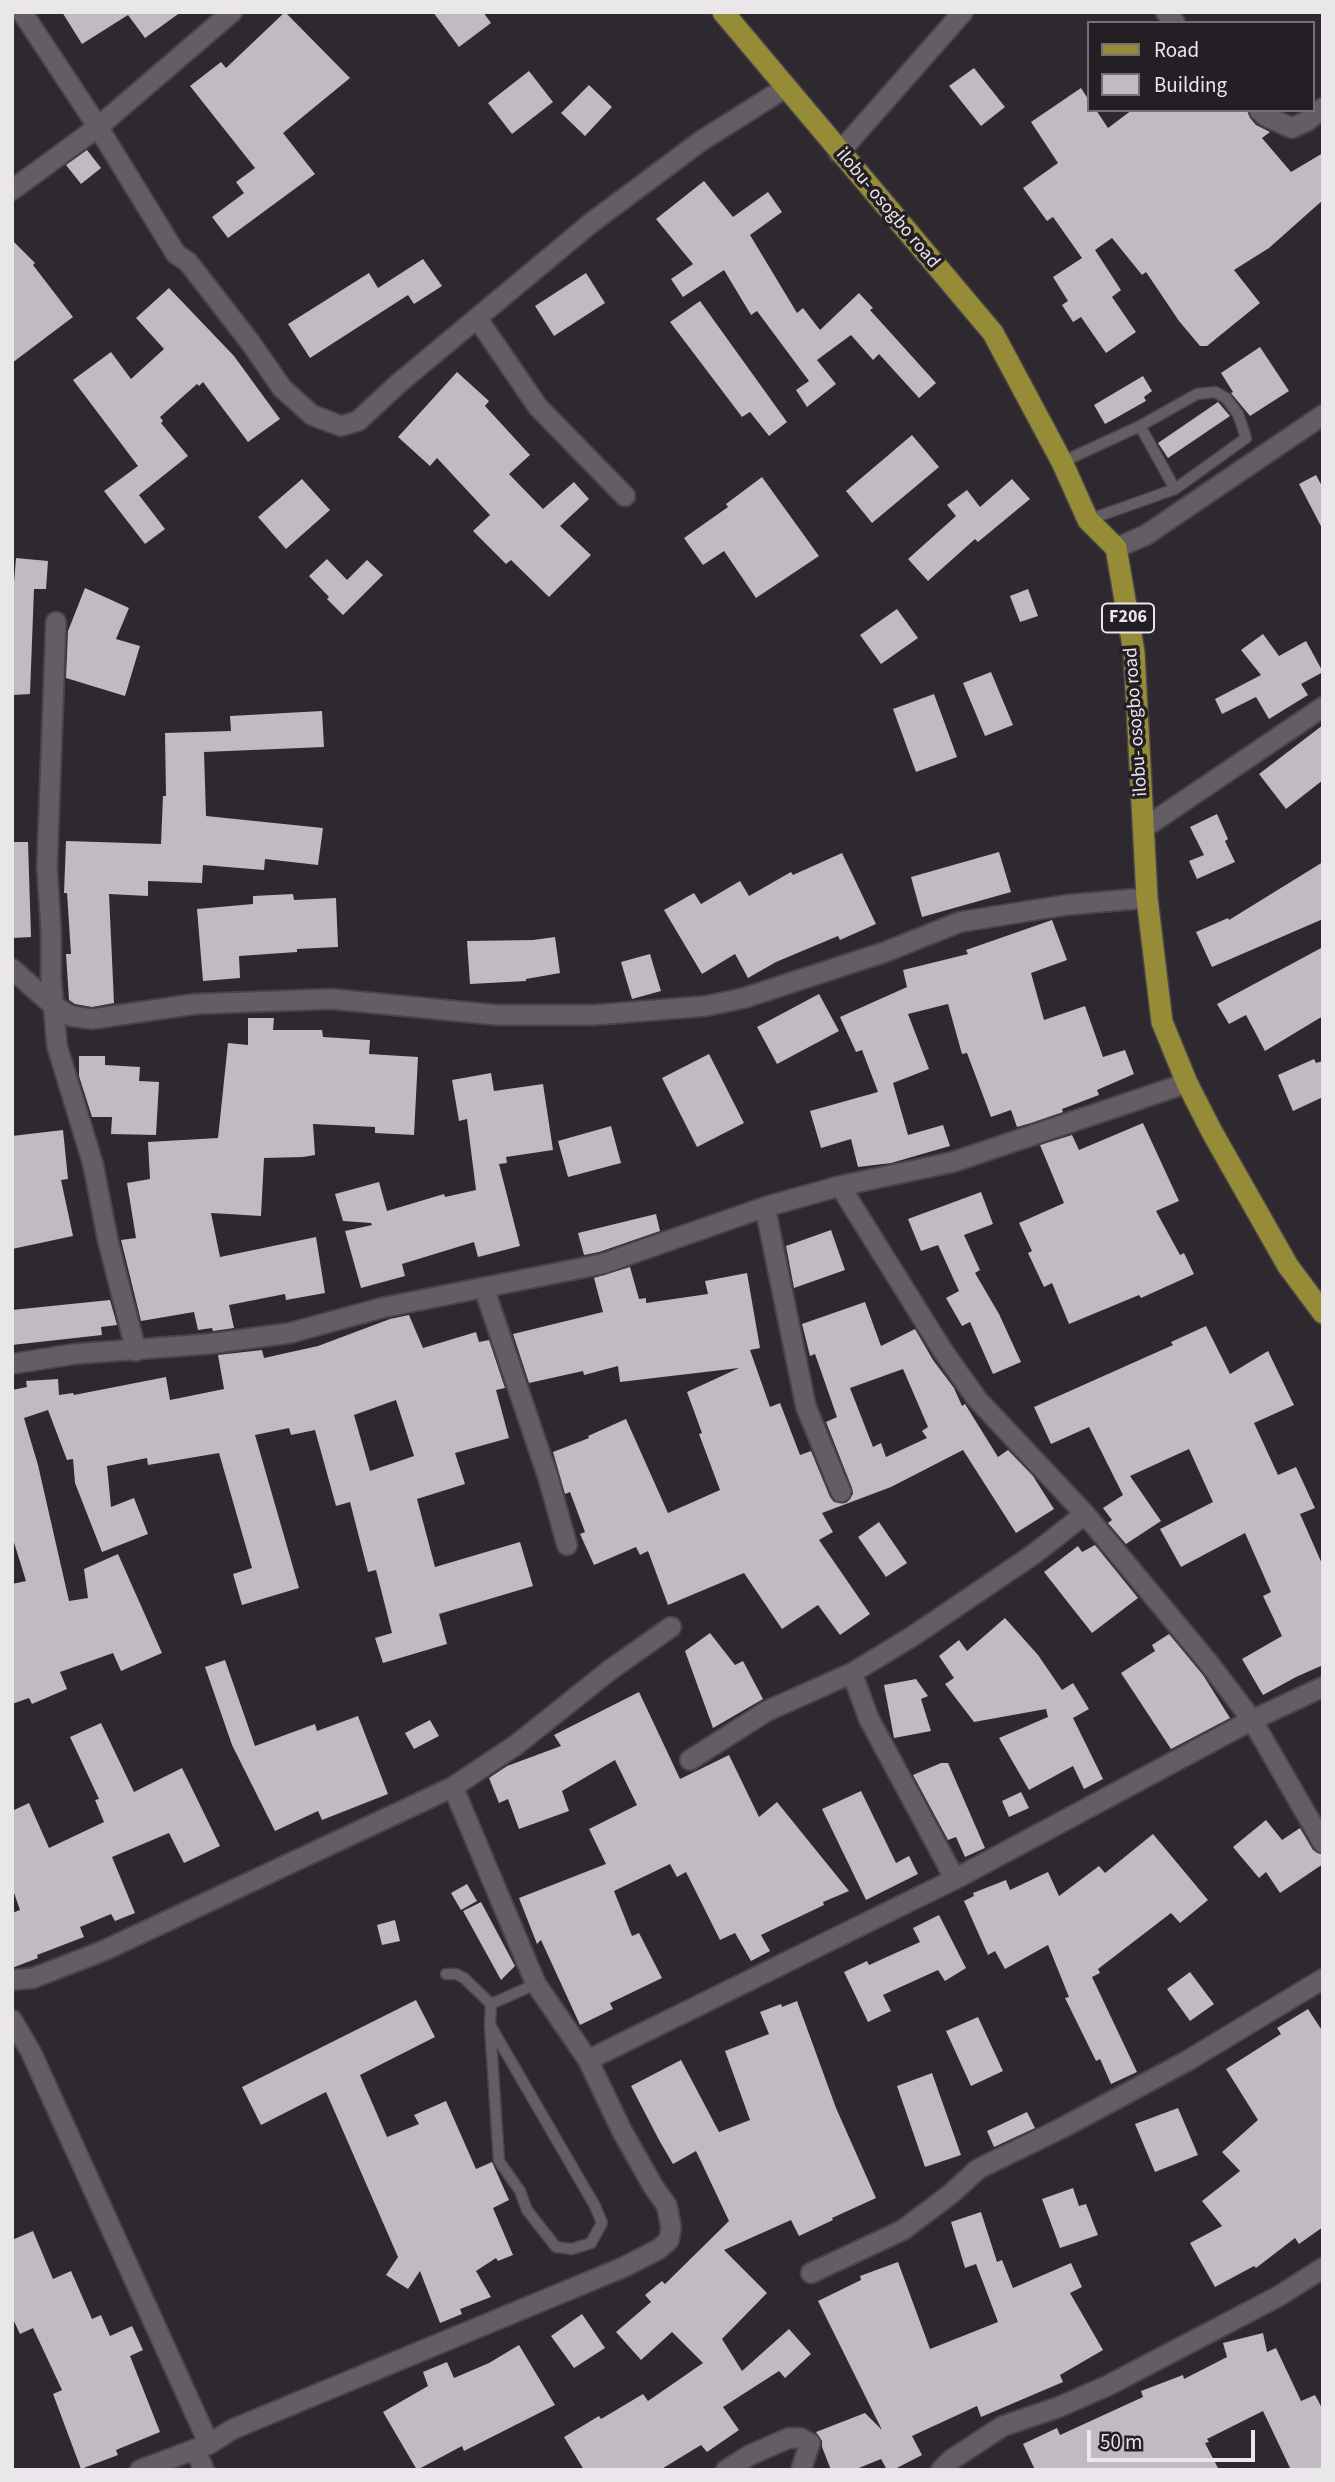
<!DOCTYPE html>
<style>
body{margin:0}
#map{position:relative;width:1335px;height:2482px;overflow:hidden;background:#2d292e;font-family:"Source Sans 3",sans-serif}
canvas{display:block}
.frame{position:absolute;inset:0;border:14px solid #eae7eb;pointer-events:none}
.legend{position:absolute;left:1087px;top:21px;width:228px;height:91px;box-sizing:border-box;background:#231f24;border:2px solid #736f74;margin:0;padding:9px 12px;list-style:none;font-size:21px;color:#eae7eb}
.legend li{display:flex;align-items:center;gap:14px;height:35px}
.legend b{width:35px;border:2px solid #736f74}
.scale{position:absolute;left:1087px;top:2430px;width:168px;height:32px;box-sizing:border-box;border:4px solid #eae7eb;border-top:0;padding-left:9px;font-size:21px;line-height:24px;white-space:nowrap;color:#eae7eb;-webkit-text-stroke:5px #231f24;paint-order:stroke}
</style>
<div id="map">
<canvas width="1335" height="2482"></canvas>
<div class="frame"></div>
<ul class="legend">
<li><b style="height:9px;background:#968b36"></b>Road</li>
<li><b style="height:19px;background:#c0bac1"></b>Building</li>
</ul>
<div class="scale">50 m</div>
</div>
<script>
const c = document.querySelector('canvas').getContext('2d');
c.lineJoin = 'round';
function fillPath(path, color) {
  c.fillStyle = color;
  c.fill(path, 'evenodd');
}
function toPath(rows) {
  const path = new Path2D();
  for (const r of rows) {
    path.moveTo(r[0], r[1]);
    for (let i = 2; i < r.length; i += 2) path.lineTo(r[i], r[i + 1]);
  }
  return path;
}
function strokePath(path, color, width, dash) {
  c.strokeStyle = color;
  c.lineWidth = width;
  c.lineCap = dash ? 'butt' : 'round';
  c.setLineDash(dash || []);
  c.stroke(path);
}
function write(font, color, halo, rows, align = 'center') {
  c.font = font + ' "Source Sans 3",sans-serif';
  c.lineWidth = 7;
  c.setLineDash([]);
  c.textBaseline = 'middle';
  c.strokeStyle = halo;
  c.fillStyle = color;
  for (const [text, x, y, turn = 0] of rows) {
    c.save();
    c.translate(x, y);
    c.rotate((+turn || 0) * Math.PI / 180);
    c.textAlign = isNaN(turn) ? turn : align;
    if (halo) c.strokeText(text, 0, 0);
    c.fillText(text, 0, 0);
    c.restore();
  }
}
const building = toPath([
 [62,12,181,12,145,38,128,15,82,44],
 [285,12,350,78,283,133,315,174,228,238,212,217,244,193,236,182,255,168,190,86,221,62,226,68],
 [433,12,483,12,491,23,459,47],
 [974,68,1005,107,981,126,949,86],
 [529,71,553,102,512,134,488,103],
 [589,85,612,107,585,136,561,113],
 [1081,88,1088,99,1088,110,1096,110,1108,128,1132,110,1247,110,1250,118,1256,125,1270,132,1262,138,1291,172,1323,153,1323,200,1269,248,1234,270,1260,303,1207,346,1200,346,1179,321,1146,272,1142,275,1112,238,1095,250,1121,290,1112,297,1136,332,1106,353,1081,317,1073,322,1062,305,1068,301,1053,277,1082,258,1053,217,1047,221,1023,188,1058,163,1031,122],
 [87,150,101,168,81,184,66,165],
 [704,181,733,217,768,192,782,212,750,235,797,313,803,308,820,330,859,293,873,308,870,310,936,383,919,398,879,354,873,360,851,335,817,360,836,384,807,407,796,390,809,381,757,311,751,315,724,270,683,297,671,279,693,264,656,219],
 [12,240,35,263,33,265,73,317,12,363],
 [423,259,442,286,414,304,408,295,310,358,288,324,369,273,378,288],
 [586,273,605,303,554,336,535,306],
 [169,288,234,356,280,419,248,442,203,382,199,386,197,384,160,417,163,421,161,423,188,456,139,495,165,529,145,544,104,491,138,466,73,380,111,352,131,379,164,349,136,318],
 [700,301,787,422,769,436,750,412,742,417,670,322],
 [1260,347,1289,391,1250,416,1231,393,1233,392,1221,373],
 [457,372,489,401,485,406,530,455,509,474,543,509,574,482,589,499,560,526,591,555,549,597,511,560,506,564,473,531,490,515,437,458,430,466,398,437],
 [1143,376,1152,391,1144,397,1146,401,1105,424,1094,405],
 [1218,402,1230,416,1168,458,1158,443],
 [912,435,939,467,872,523,846,491],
 [1316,475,1323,488,1323,530,1299,484],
 [762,477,819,556,756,598,724,551,703,565,684,538,728,507,726,504],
 [302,479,330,510,286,549,258,517],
 [1012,479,1030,499,978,542,975,539,928,581,908,559,956,516,947,505,967,490,980,507],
 [16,558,48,561,46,589,34,589,30,694,12,695,12,607],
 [327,559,347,580,367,560,383,575,343,615,327,599,329,597,309,576],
 [85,588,129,608,116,639,140,646,125,696,66,678,68,631],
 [1028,589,1038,616,1020,622,1010,596],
 [897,609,918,638,881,664,860,635],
 [1263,634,1279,656,1306,641,1323,672,1301,684,1308,695,1269,719,1256,697,1222,714,1215,699,1261,675,1241,650],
 [991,672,1013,725,985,736,963,683],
 [934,694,957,757,916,772,893,709],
 [322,711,324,747,204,752,206,816,323,828,318,865,265,859,264,870,203,865,202,883,148,881,148,896,109,894,114,1003,92,1007,75,1004,69,1000,66,954,71,954,67,893,64,893,66,841,161,844,163,796,166,796,165,733,231,731,230,716],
 [1323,725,1323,780,1286,809,1259,774],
 [1217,814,1228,839,1225,841,1235,862,1197,879,1189,861,1204,855,1190,827],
 [12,842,28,842,31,937,12,938],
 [999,852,1011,892,922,917,911,877],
 [842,853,876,924,840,940,838,936,776,962,748,978,735,954,702,974,664,910,694,893,701,904,740,881,749,896,791,872,793,875],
 [1323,862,1323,919,1212,967,1196,932,1228,918,1229,920],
 [293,894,294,900,336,898,338,947,297,949,297,952,239,956,240,978,203,981,197,909,253,904,253,896],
 [1052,920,1067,960,1031,973,1044,1020,1085,1006,1103,1057,1125,1050,1134,1074,1097,1090,1099,1095,1062,1109,1063,1112,1031,1123,1017,1127,1011,1110,991,1117,967,1053,962,1054,948,1004,908,1014,929,1069,893,1083,908,1135,943,1125,950,1146,891,1163,858,1167,851,1139,821,1148,810,1111,878,1092,862,1050,856,1052,840,1017,907,987,903,970,968,954,966,950],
 [555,937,560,973,526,979,526,981,470,984,467,941,533,940],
 [1323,947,1323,1016,1265,1051,1246,1015,1229,1024,1217,1004],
 [650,954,661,991,632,999,621,962],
 [819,994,839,1031,777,1064,757,1027],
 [248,1018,274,1018,273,1030,322,1030,323,1037,370,1040,369,1054,418,1057,414,1135,375,1133,375,1127,313,1124,315,1155,303,1157,264,1158,261,1216,211,1213,220,1257,316,1237,325,1293,286,1300,285,1294,229,1305,234,1328,213,1331,212,1328,198,1330,194,1312,141,1321,121,1240,136,1238,127,1183,150,1179,148,1142,218,1138,228,1043,248,1045],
 [709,1054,744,1123,697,1147,662,1078],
 [79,1056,105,1056,105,1065,140,1067,139,1081,159,1082,156,1135,111,1134,112,1117,92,1117,79,1076],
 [1314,1059,1316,1063,1323,1061,1323,1097,1293,1111,1278,1075],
 [491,1073,494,1091,543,1084,553,1150,506,1157,507,1163,499,1164,520,1246,478,1257,474,1242,402,1264,405,1276,361,1288,345,1231,372,1225,371,1223,343,1221,335,1194,379,1182,387,1211,444,1194,445,1197,476,1190,467,1119,459,1121,452,1080],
 [1143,1123,1179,1201,1156,1211,1180,1255,1184,1253,1194,1274,1141,1298,1139,1295,1069,1324,1052,1283,1044,1287,1028,1253,1032,1251,1019,1223,1064,1203,1040,1145,1072,1135,1079,1150],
 [611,1126,621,1163,568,1177,558,1141],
 [63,1130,68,1179,61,1180,73,1236,12,1249,12,1136],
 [981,1192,993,1224,964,1235,980,1270,975,1273,999,1314,1021,1362,993,1374,970,1322,962,1326,946,1298,959,1291,938,1245,921,1251,908,1219],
 [656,1214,660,1231,599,1252,584,1255,578,1233],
 [831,1230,845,1270,794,1288,786,1246],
 [630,1267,639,1299,646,1298,646,1303,708,1294,705,1281,747,1273,760,1348,750,1350,770,1407,780,1403,800,1455,811,1451,830,1497,834,1502,846,1503,853,1494,852,1488,826,1422,837,1417,815,1354,810,1356,802,1324,865,1302,881,1346,915,1329,933,1360,954,1388,962,1406,965,1404,998,1457,1008,1450,1033,1476,1054,1509,1016,1533,963,1450,891,1487,822,1513,833,1532,819,1540,870,1614,840,1635,818,1605,782,1629,744,1573,668,1605,648,1551,640,1555,636,1547,594,1565,580,1534,585,1532,570,1492,565,1494,553,1452,589,1438,588,1436,626,1419,668,1513,720,1490,699,1434,702,1433,687,1392,739,1368,620,1382,618,1366,584,1375,583,1371,529,1383,513,1334,603,1312,594,1278],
 [903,1369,928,1427,922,1431,927,1438,886,1457,881,1443,873,1447,850,1388],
 [110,1300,117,1325,101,1327,102,1335,12,1345,12,1310],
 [409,1315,423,1348,476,1332,479,1342,489,1340,505,1388,496,1390,509,1438,455,1453,465,1484,417,1499,435,1567,520,1542,533,1586,439,1614,447,1644,383,1663,375,1638,392,1633,376,1570,368,1572,350,1502,336,1506,315,1430,291,1435,289,1428,255,1435,299,1588,242,1605,233,1574,252,1568,219,1453,148,1465,147,1458,107,1466,111,1507,134,1498,148,1534,102,1552,75,1483,73,1459,67,1460,48,1410,24,1418,38,1465,69,1601,88,1598,84,1569,118,1554,162,1653,121,1671,113,1653,60,1672,67,1689,32,1704,29,1698,12,1704,12,1584,26,1581,12,1536,12,1390,27,1387,26,1381,58,1379,59,1395,73,1393,74,1395,166,1377,170,1400,224,1389,218,1355,262,1350,264,1358,318,1346,390,1319],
 [396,1400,414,1456,370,1471,354,1415],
 [1206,1326,1230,1374,1268,1351,1294,1405,1254,1423,1278,1475,1296,1467,1315,1508,1300,1514,1323,1566,1323,1665,1296,1677,1263,1695,1242,1659,1282,1636,1263,1596,1271,1592,1245,1533,1181,1567,1160,1529,1213,1502,1189,1449,1130,1476,1161,1521,1126,1544,1108,1523,1112,1520,1103,1508,1123,1495,1089,1427,1051,1444,1034,1407,1173,1345,1171,1342],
 [879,1522,907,1563,886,1577,858,1537],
 [1095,1545,1138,1598,1092,1633,1044,1572,1078,1546,1082,1552],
 [1005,1618,1038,1655,1062,1690,1073,1683,1089,1709,1073,1718,1103,1779,1084,1789,1073,1766,1029,1790,999,1738,1048,1717,1046,1709,974,1722,945,1684,954,1678,939,1656,959,1640,967,1651],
 [710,1633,735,1665,743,1661,763,1699,713,1728,685,1651],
 [1169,1634,1203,1675,1230,1718,1171,1749,1121,1673,1155,1651,1152,1645],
 [225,1660,255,1746,315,1724,317,1731,358,1716,388,1794,322,1820,318,1811,275,1831,232,1745,205,1667],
 [916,1679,928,1696,921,1699,931,1731,894,1738,884,1685],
 [639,1692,680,1779,729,1755,759,1817,777,1802,849,1891,823,1902,824,1905,761,1935,770,1951,751,1961,735,1933,720,1940,686,1872,677,1877,670,1864,614,1891,632,1936,639,1933,662,1978,610,2003,613,2009,580,2025,541,1940,537,1944,519,1898,606,1864,589,1829,637,1805,615,1760,562,1791,569,1811,519,1829,508,1799,499,1803,489,1778,507,1766,561,1746,554,1735],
 [430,1720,439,1736,414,1749,405,1733],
 [101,1723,134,1792,182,1768,220,1846,184,1863,169,1833,112,1857,135,1913,115,1921,111,1914,80,1927,84,1937,37,1955,38,1958,12,1968,12,1913,20,1910,12,1887,12,1811,29,1803,49,1848,104,1822,95,1800,99,1799,70,1737],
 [941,1763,948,1763,985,1848,965,1857,956,1837,948,1840,913,1775],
 [861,1791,896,1863,909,1856,918,1874,866,1900,822,1809],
 [1021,1792,1029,1808,1009,1817,1002,1801],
 [1266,1820,1282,1840,1300,1828,1313,1850,1323,1855,1323,1864,1280,1893,1266,1872,1259,1878,1233,1847],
 [1153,1834,1208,1900,1180,1923,1171,1913,1098,1969,1100,1973,1092,1977,1137,2072,1111,2084,1100,2059,1096,2061,1065,1998,1069,1997,1048,1945,1005,1969,995,1951,988,1955,964,1901,974,1896,973,1893,1006,1880,1010,1890,1048,1872,1059,1896,1099,1866,1105,1873],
 [467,1884,477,1901,461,1910,451,1893],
 [481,1902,515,1966,501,1980,463,1911],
 [939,1915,966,1968,945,1981,938,1970,883,1995,891,2011,868,2022,844,1972,867,1961,869,1965,920,1942,913,1928],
 [395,1920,400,1941,382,1945,377,1925],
 [1190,1972,1214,2004,1190,2021,1167,1989],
 [416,2000,435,2037,360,2075,387,2137,419,2124,414,2115,446,2101,476,2169,492,2162,509,2200,493,2208,513,2255,498,2261,496,2258,476,2271,491,2297,460,2309,462,2314,440,2323,420,2271,408,2289,386,2275,398,2257,326,2092,261,2125,242,2087],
 [797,2001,836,2108,876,2198,832,2218,833,2220,799,2236,791,2220,724,2250,767,2293,722,2339,742,2371,789,2329,811,2354,785,2378,779,2371,723,2407,739,2430,707,2452,701,2445,660,2470,584,2470,564,2437,599,2416,601,2419,643,2394,648,2401,703,2363,672,2332,641,2360,616,2332,651,2302,645,2295,662,2281,665,2284,729,2221,696,2151,673,2164,659,2140,631,2086,681,2060,719,2132,750,2120,725,2051,769,2034,760,2012,781,2004,782,2007],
 [1308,2009,1323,2032,1323,2227,1299,2244,1295,2238,1256,2268,1254,2266,1215,2287,1190,2243,1222,2226,1202,2201,1240,2171,1222,2152,1258,2120,1226,2069,1281,2034,1277,2028],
 [978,2017,1003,2071,971,2086,946,2031],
 [932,2073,961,2155,925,2167,897,2086],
 [1178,2108,1198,2155,1155,2172,1135,2124],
 [1027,2112,1035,2128,994,2147,987,2131],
 [1073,2188,1079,2206,1086,2204,1098,2235,1060,2248,1042,2199],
 [981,2212,997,2262,1002,2260,1013,2288,1071,2263,1082,2287,1070,2293,1103,2350,1060,2375,1063,2382,981,2417,977,2406,912,2436,922,2455,893,2470,887,2470,881,2459,854,2470,831,2470,822,2447,822,2441,816,2432,865,2413,882,2430,818,2301,861,2280,860,2276,898,2262,930,2349,998,2322,976,2264,965,2268,951,2222],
 [33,2231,53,2279,71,2271,92,2319,101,2315,110,2336,132,2326,143,2350,130,2356,160,2432,116,2450,118,2455,81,2469,53,2394,62,2390,33,2328,20,2334,12,2317,12,2240],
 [582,2314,605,2348,574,2368,551,2336],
 [1263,2333,1267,2352,1276,2348,1301,2401,1315,2395,1323,2410,1323,2470,1291,2470,1263,2411,1207,2439,1209,2442,1205,2443,1219,2470,1035,2470,1023,2444,1057,2428,1060,2435,1143,2397,1141,2391,1183,2375,1184,2379,1227,2357,1223,2343],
 [519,2345,555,2405,464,2451,462,2446,417,2470,383,2412,428,2386,423,2372,447,2362,454,2378,489,2363]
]);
const lane = toPath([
 [1140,426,1175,489],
 [1062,462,1140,426,1197,394,1215,392,1226,398,1238,414,1246,438,1175,489,1088,520],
 [446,1974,456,1974,464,1978,491,2004],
 [490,2025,499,2161,520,2191,527,2210,556,2247,572,2249,591,2243,602,2223,595,2206,490,2025,491,2004,536,1984]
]);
const street = toPath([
 [22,12,98,127,176,254,188,262,250,342,282,388,312,415,341,426,358,421,399,383,591,223,701,141,785,88],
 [1166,12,1175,23],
 [1259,110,1265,116,1292,128,1307,121,1323,108],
 [839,153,963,12],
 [12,190,98,127,232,12],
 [477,318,538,407,625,496],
 [1116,548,1146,535,1323,415],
 [56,622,47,867,51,931,51,977,57,1046,93,1164,108,1241,136,1351],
 [1144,828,1323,707],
 [12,969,54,1006,71,1016,92,1019,195,1004,331,999,497,1015,594,1015,706,1006,744,998,885,952,960,922,1066,905,1147,898],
 [840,1186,943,1351,977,1399,1085,1514,1208,1662,1252,1720,1323,1843],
 [765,1207,806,1407,841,1492],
 [484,1288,548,1477,567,1545],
 [12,1364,74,1354,208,1344,290,1333,381,1308,602,1264,765,1207,840,1186,953,1162,1187,1083],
 [690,1760,767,1711,852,1673],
 [955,1879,869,1719,852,1673,913,1636,1034,1554,1085,1514],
 [12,1980,33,1978,103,1951,453,1787,516,1745,610,1670,671,1627],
 [12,2020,31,2052,209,2444],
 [588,2060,955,1879,1252,1720,1323,1687],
 [811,2273,903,2230,952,2193,978,2169,1062,2128,1187,2061,1323,1979],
 [195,2449,204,2470],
 [140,2470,209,2444,233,2429,624,2267,659,2249,669,2240,671,2227,667,2206,653,2186,622,2131,588,2060,536,1984,453,1787],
 [726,2470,750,2455,789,2438,800,2438,810,2443,801,2470],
 [941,2470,951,2460,1003,2426,1059,2407,1109,2385,1279,2296,1323,2268]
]);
const primary = toPath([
 [723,12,993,333,1062,462,1088,520,1116,548,1134,652,1147,898,1162,1022,1187,1083,1212,1132,1288,1266,1323,1313]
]);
const shields = [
 [1128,618,52]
];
const shieldNames = [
 ["F206",1128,618]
];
const streetNames = [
 ["ilobu- osogbo road",887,209,50],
 ["ilobu- osogbo road",1137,722,-94]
];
fillPath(building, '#c0bac1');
strokePath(lane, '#484449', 13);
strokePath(street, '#484449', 23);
strokePath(primary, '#484449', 24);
strokePath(lane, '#645e64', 10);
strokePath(street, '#645e64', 19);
strokePath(primary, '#968b36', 21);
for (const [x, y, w] of shields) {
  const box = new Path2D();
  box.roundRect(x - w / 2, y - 14.5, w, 29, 5);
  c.fillStyle = '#231f24';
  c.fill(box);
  strokePath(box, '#eae7eb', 2);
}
write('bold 18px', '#eae7eb', null, shieldNames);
write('19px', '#eae7eb', '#231f24', streetNames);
</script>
